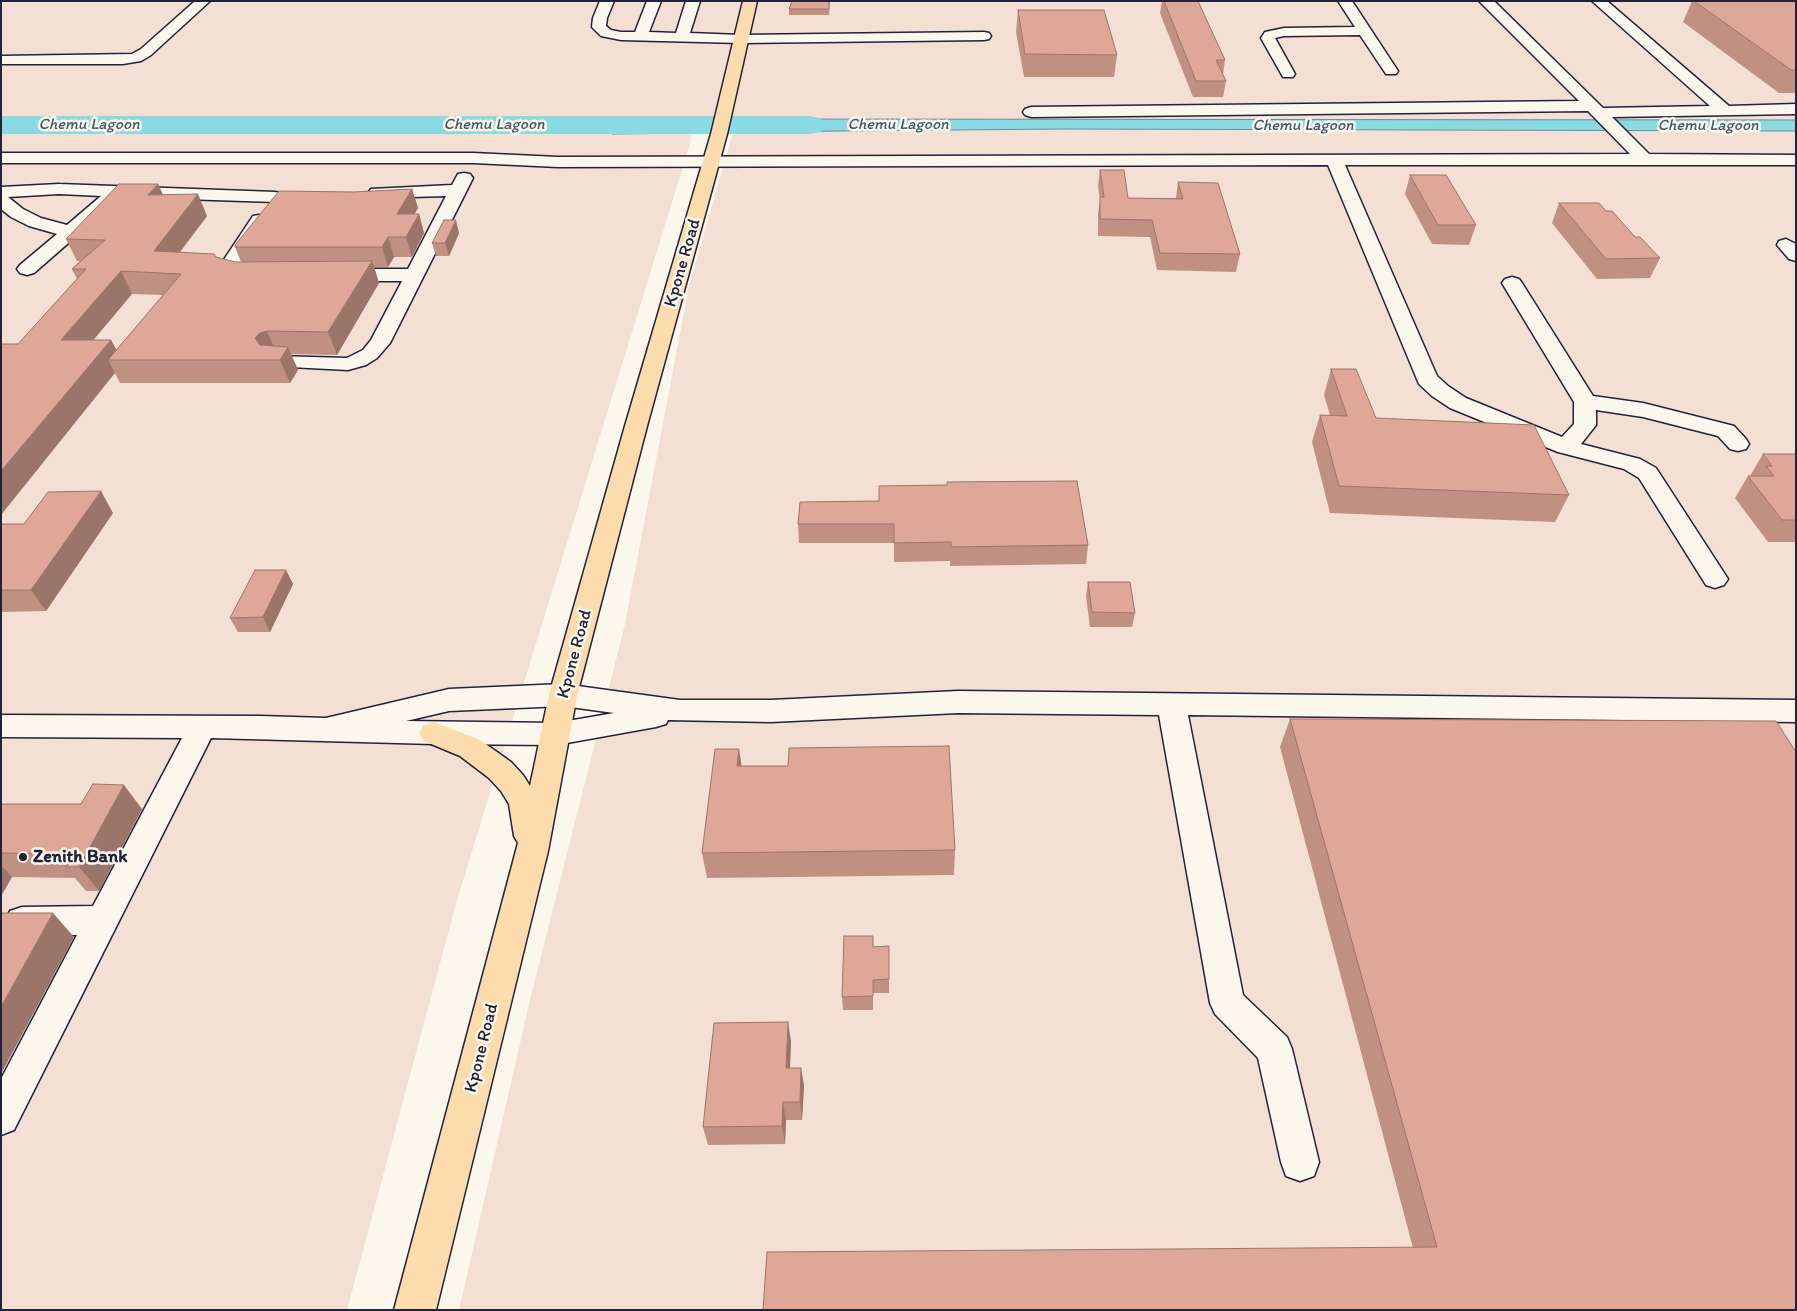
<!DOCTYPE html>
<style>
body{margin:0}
#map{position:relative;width:1797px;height:1311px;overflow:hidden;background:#fbf7ec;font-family:Itim,sans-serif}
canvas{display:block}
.frame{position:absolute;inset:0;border:2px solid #22223b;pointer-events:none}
</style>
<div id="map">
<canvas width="1797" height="1311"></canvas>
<div class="frame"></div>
</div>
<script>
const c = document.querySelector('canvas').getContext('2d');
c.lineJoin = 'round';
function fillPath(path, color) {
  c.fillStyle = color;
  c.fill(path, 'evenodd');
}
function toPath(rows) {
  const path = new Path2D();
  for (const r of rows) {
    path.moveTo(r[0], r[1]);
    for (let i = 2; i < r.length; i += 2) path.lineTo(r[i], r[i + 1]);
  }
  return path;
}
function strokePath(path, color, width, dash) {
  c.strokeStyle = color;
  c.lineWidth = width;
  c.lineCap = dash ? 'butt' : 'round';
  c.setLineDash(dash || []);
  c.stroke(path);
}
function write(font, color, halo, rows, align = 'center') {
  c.font = font + ' Itim,sans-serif';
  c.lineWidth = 5;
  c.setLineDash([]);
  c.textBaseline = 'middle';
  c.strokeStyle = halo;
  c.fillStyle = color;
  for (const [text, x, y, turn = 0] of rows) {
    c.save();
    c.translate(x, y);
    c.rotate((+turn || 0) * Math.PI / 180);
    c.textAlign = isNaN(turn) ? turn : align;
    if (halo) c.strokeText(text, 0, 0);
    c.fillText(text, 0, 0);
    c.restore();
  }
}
const built = toPath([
 [1,1,1796,1,1796,120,695,119,689,147,457,900,347,1310,1,1310],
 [1063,129,1796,131,1796,1310,459,1310,530,1000,625,624,689,286,733,132]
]);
const water = toPath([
 [618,118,692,119,689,133,612,134,618,118],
 [736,119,1796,120,1796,131,1063,129,733,132,736,119]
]);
const river = toPath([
 [1,116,809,116,820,118,825,125,820,132,809,134,1,134,1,116]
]);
const minor = toPath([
 [195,1,210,1,151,55,141,61,123,64,1,64,1,56,132,54,141,49,195,1],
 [600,1,614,1,607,18,606,26,611,30,621,32,635,32,647,1,661,1,649,32,676,33,686,1,700,1,690,33,741,35,984,32,989,33,991,36,989,39,984,40,741,43,621,40,601,36,592,27,593,18,600,1],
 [1338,1,1352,1,1398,71,1396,74,1386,74,1360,35,1284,36,1275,38,1295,74,1293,77,1283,77,1261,38,1265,32,1284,28,1355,27,1338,1],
 [1479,1,1494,1,1603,108,1710,106,1592,1,1607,1,1729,106,1796,104,1796,114,1612,117,1649,154,1796,155,1796,165,1345,165,1437,376,1448,386,1466,398,1562,437,1574,424,1574,402,1502,283,1505,279,1512,277,1519,279,1522,283,1593,396,1643,403,1734,426,1746,439,1749,444,1746,449,1738,451,1730,449,1718,436,1643,417,1596,410,1596,425,1581,444,1640,459,1656,468,1728,579,1724,585,1715,588,1706,585,1639,478,1624,469,1558,452,1450,408,1432,396,1419,384,1328,165,558,167,473,163,1,163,1,153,473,153,558,157,1630,154,1588,111,1031,117,1025,115,1023,112,1025,109,1031,107,1579,101,1479,1],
 [464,173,470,174,473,178,390,343,377,358,366,365,348,370,270,366,266,362,270,358,277,356,347,358,363,350,371,340,402,281,339,281,332,279,329,275,332,271,339,269,408,269,446,196,377,198,371,197,368,193,371,189,452,185,458,174,464,173],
 [59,184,275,192,281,193,284,197,281,201,275,202,121,197,34,273,27,275,20,273,17,269,20,265,57,234,29,226,11,217,1,209,1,187,59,184],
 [59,194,101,196,67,225,41,218,23,209,8,197,59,194],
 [259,215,265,216,268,220,241,264,242,269,263,272,266,276,263,280,256,282,244,282,226,277,221,264,253,216,259,215],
 [1786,239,1796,244,1796,261,1789,259,1777,245,1779,241,1786,239],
 [563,684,680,700,771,700,958,691,1796,700,1796,722,1188,715,1243,995,1287,1037,1292,1049,1319,1162,1314,1176,1300,1181,1286,1176,1281,1162,1258,1058,1215,1014,1210,1003,1159,715,958,713,771,722,668,720,666,724,656,727,556,745,434,744,211,738,14,1130,1,1135,1,1079,77,935,22,935,10,931,5,921,10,911,22,907,93,906,182,738,1,737,1,715,260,716,326,718,449,689,563,684],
 [563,706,614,713,556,723,406,721,449,711,563,706]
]);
const major = toPath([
 [743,1,757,1,727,134,647,426,577,695,548,851,436,1310,394,1310,518,843,514,836,509,804,501,791,489,778,460,756,424,741,419,733,424,725,434,722,480,740,511,762,523,775,530,786,549,695,625,426,711,134,743,1]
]);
const wall = toPath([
 [792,1,830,1,829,15,789,15,789,9],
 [1162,1,1198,1,1225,60,1223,74,1226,81,1223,97,1193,97,1160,13],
 [1692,1,1796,1,1796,93,1779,93,1683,22],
 [1018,10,1117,55,1114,77,1024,77,1016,32],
 [1100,170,1128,198,1176,198,1178,182,1240,254,1236,272,1157,270,1150,237,1098,236,1098,214,1100,200,1098,186],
 [1410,175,1476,225,1469,245,1432,244,1405,194],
 [158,184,163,195,207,216,180,252,216,257,235,262,241,262,235,247,354,192,412,189,418,208,414,214,419,214,424,233,412,257,394,257,388,267,374,267,379,283,337,355,291,354,298,370,290,383,120,383,115,373,18,344,77,279,72,269,80,261,77,261,66,239],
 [132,294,163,295,116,350,111,340,93,340],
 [1559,203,1606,211,1660,258,1650,278,1597,279,1552,223],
 [459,233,449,256,436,256,432,243],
 [1331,369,1376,418,1569,495,1555,522,1330,513,1312,442,1320,415,1330,415,1324,395],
 [1763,454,1796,454,1796,542,1768,542,1735,498,1748,476,1751,476,1750,476],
 [800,502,1088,545,1086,564,950,566,950,561,894,562,894,543,799,543,798,524],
 [113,513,46,611,1,612,1,524,24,524],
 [286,570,293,584,270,632,238,632,230,618],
 [1088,582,1135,613,1132,627,1090,627,1086,596],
 [1290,719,1796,1310,1413,1248,1280,747],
 [742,766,955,850,954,875,707,878,702,853],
 [1,804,142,809,99,891,86,891,75,878,12,877,1,896],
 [889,946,889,993,873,993,873,1010,843,1010,842,997,873,947],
 [791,1041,790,1068,801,1068,804,1086,802,1120,786,1120,785,1144,708,1145,703,1127]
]);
const shadedWall = toPath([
 [158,184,168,206,148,195],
 [412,189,418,208,403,234,397,214],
 [198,194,207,216,164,273,154,251],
 [419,214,424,233,412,257,406,237],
 [456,220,459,233,449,256,445,243],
 [388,237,394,257,388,267,382,247],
 [372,261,379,283,337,355,328,332],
 [121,271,132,294,74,363,61,340],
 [267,331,277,354,266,360,255,338,260,333],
 [111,340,122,360,108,360,115,373,1,515,1,471],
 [288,347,298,370,290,383,280,360],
 [101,491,113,513,46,611,31,590],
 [286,570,293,584,270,632,263,617],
 [739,749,743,775,737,766],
 [124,785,142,809,99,891,79,867],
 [1,865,12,877,1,896],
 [53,913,74,937,1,1074,1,1007],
 [788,1022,791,1041,789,1087,786,1068],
 [801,1068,804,1086,802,1120,800,1102],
 [783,1102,786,1120,785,1144,782,1126]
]);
const building = toPath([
 [792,1,829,1,829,9,789,9,792,1],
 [1164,1,1198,1,1225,60,1216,60,1226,81,1196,81,1164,1],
 [1694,1,1796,1,1796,70,1791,70,1694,1],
 [1018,10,1104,10,1117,55,1025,54,1018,10],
 [1100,170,1124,170,1128,198,1183,199,1178,182,1218,183,1240,254,1160,253,1152,220,1100,219,1100,197,1104,197,1100,170],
 [1410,175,1446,175,1476,225,1438,225,1410,175],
 [119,184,158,184,148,195,198,194,154,251,214,254,216,257,235,262,372,261,328,332,267,331,260,333,255,338,260,345,288,347,280,360,108,360,181,274,121,271,61,340,111,340,1,471,1,344,18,344,86,269,72,269,105,240,66,239,119,184],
 [412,189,397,214,419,214,406,237,388,237,382,247,235,247,235,245,279,191,354,192,412,189],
 [1559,203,1599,203,1606,211,1612,211,1635,237,1640,237,1660,258,1606,259,1559,203],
 [444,220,456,220,445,243,432,243,444,220],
 [1331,369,1356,369,1376,418,1534,425,1569,495,1339,486,1320,415,1347,416,1331,369],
 [1763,454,1796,454,1796,520,1782,520,1748,476,1774,476,1766,466,1772,466,1763,454],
 [1077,481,1088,545,951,547,951,542,894,543,894,524,798,524,800,502,879,501,879,486,947,485,947,482,1077,481],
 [101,491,31,590,1,590,1,524,24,524,48,492,101,491],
 [255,570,286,570,263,617,230,618,255,570],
 [1088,582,1130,582,1135,613,1092,612,1088,582],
 [1290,719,1776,721,1796,752,1796,1310,763,1310,767,1252,1437,1247,1290,719],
 [949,746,955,850,702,853,715,749,739,749,737,766,788,766,789,748,949,746],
 [93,784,124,785,79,867,66,867,74,854,1,853,1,804,81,804,93,784],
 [1,913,53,913,1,1007,1,913],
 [844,936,873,936,873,947,889,946,889,979,873,980,873,996,842,997,844,936],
 [788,1022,786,1068,801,1068,800,1102,783,1102,782,1126,703,1127,714,1023,788,1022]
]);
const markers = [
 [23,857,5,"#22223b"]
];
const farWaternames = [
 ["Chemu Lagoon",89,125],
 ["Chemu Lagoon",494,125],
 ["Chemu Lagoon",898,125],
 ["Chemu Lagoon",1303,126],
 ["Chemu Lagoon",1708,126]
];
const streetNames = [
 ["Kpone Road",683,263,-74],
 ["Kpone Road",575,654,-75],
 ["Kpone Road",482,1048,-76]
];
const poiNames = [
 ["Zenith Bank",33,857]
];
fillPath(built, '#f3dfd3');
fillPath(water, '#89dae2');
strokePath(water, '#60909f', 1);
fillPath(river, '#89dae2');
strokePath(minor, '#22223b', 3);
strokePath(major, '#22223b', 3);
fillPath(minor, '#fbf7ec');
fillPath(major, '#fcdcac');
fillPath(wall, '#c09083');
fillPath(shadedWall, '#9c756a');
fillPath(building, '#dfa798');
strokePath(building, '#9c756a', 1);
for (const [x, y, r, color] of markers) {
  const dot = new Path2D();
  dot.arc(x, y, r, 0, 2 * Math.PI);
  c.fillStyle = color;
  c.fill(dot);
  strokePath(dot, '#fbf7ec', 2);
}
write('italic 16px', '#41596d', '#fbf7ec', farWaternames);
write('18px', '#22223b', '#fbf7ec', streetNames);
write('bold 18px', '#22223b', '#fbf7ec', poiNames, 'left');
</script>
